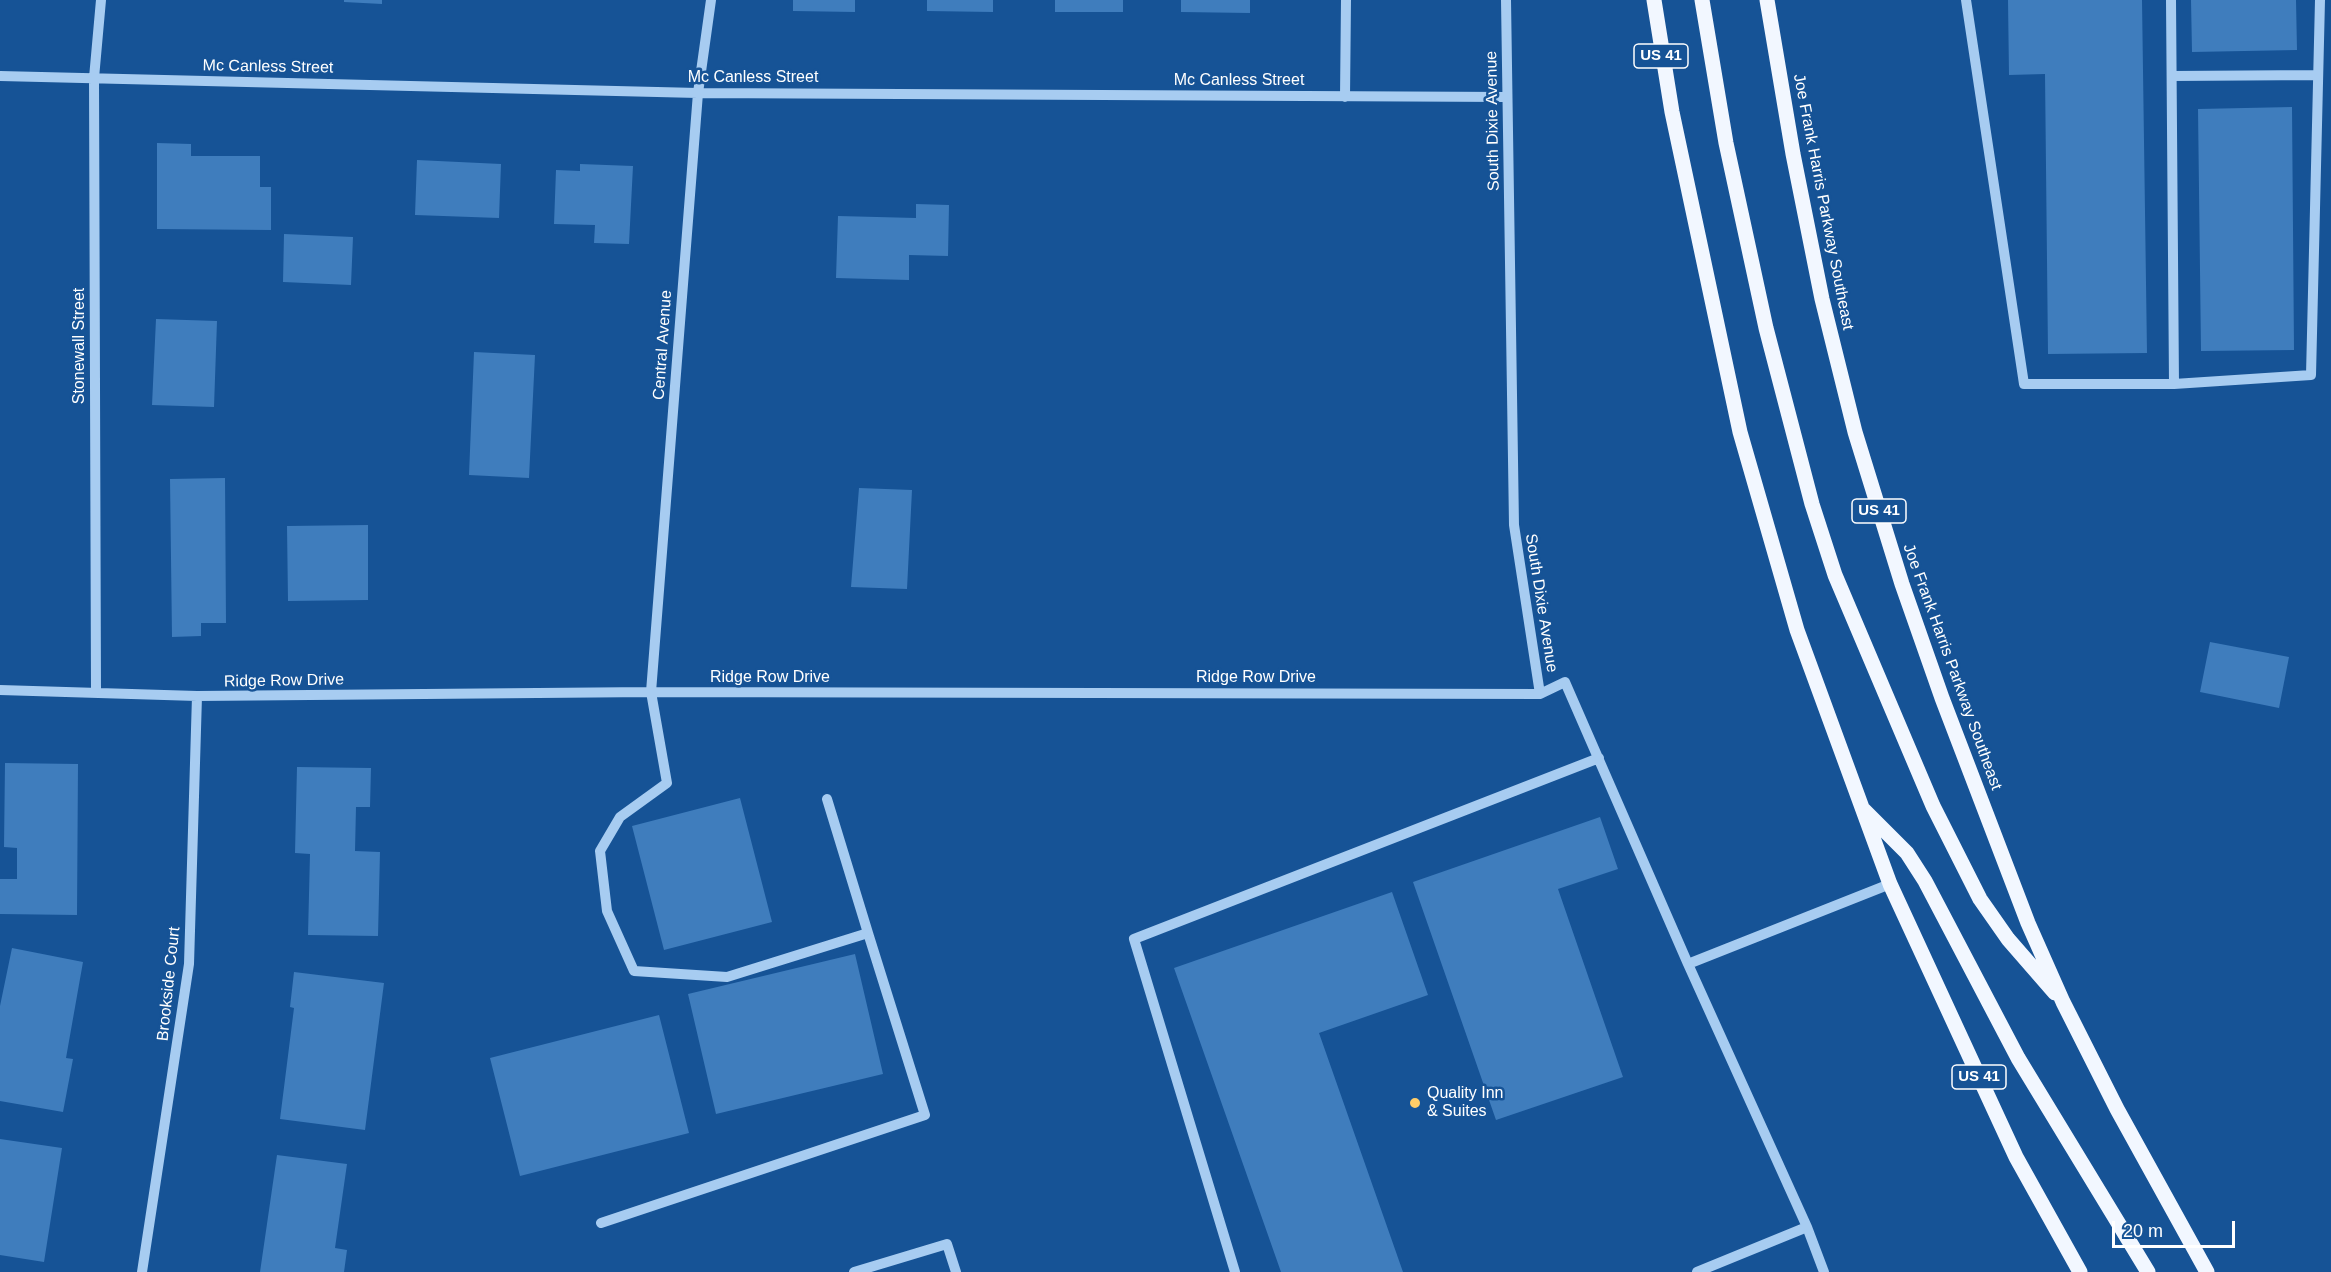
<!DOCTYPE html>
<style>
body{margin:0}
#map{position:relative;width:2331px;height:1272px;overflow:hidden;background:#165396;font-family:Helvetica,sans-serif}
canvas{display:block}
.scale{position:absolute;left:2112px;top:1221px;width:123px;height:27px;box-sizing:border-box;border:3px solid #fff;border-top:0;padding-left:8px;font-size:18px;line-height:21px;white-space:nowrap;color:#fff;-webkit-text-stroke:4px #165396;paint-order:stroke}
</style>
<div id="map">
<canvas width="2331" height="1272"></canvas>
<div class="scale">20 m</div>
</div>
<script>
const c = document.querySelector('canvas').getContext('2d');
c.lineJoin = 'round';
function fillPath(path, color) {
  c.fillStyle = color;
  c.fill(path, 'evenodd');
}
function toPath(rows) {
  const path = new Path2D();
  for (const r of rows) {
    path.moveTo(r[0], r[1]);
    for (let i = 2; i < r.length; i += 2) path.lineTo(r[i], r[i + 1]);
  }
  return path;
}
function strokePath(path, color, width, dash) {
  c.strokeStyle = color;
  c.lineWidth = width;
  c.lineCap = dash ? 'butt' : 'round';
  c.setLineDash(dash || []);
  c.stroke(path);
}
function write(font, color, halo, rows, align = 'center') {
  c.font = font + ' Helvetica,sans-serif';
  c.lineWidth = 5;
  c.setLineDash([]);
  c.textBaseline = 'middle';
  c.strokeStyle = halo;
  c.fillStyle = color;
  for (const [text, x, y, turn = 0] of rows) {
    c.save();
    c.translate(x, y);
    c.rotate((+turn || 0) * Math.PI / 180);
    c.textAlign = isNaN(turn) ? turn : align;
    if (halo) c.strokeText(text, 0, 0);
    c.fillText(text, 0, 0);
    c.restore();
  }
}
const building = toPath([
 [344,0,382,0,382,4,344,2],
 [793,0,855,0,855,12,793,11],
 [927,0,993,0,993,12,927,11],
 [1055,0,1123,0,1123,12,1055,12],
 [1181,0,1250,0,1250,13,1181,12],
 [2008,0,2142,0,2147,353,2048,354,2045,74,2009,75],
 [2191,0,2296,0,2297,50,2192,52],
 [2292,107,2294,350,2201,351,2198,109],
 [157,143,191,144,191,156,260,156,260,187,271,187,271,230,157,229],
 [417,160,501,164,499,218,415,215],
 [580,164,633,166,629,244,594,243,595,225,554,224,556,170,580,171],
 [916,204,949,205,948,256,909,255,909,280,836,278,838,216,916,218],
 [284,234,353,237,351,285,283,282],
 [156,319,217,321,214,407,152,405],
 [474,352,535,355,529,478,469,475],
 [225,478,226,623,201,623,201,636,172,637,170,479],
 [859,488,912,490,907,589,851,587],
 [368,525,368,600,288,601,287,526],
 [2210,642,2289,657,2279,708,2200,692],
 [5,763,78,764,77,915,0,914,0,879,17,879,17,848,4,847],
 [297,767,371,768,370,807,356,807,355,851,380,852,378,936,308,935,310,854,295,853],
 [740,798,772,922,664,950,632,826],
 [1600,817,1618,869,1558,889,1623,1077,1496,1120,1413,882],
 [1392,892,1428,995,1319,1033,1403,1272,1281,1272,1174,968],
 [12,948,83,962,66,1058,73,1059,63,1112,0,1101,0,1006],
 [855,954,883,1074,716,1114,688,994],
 [294,972,384,983,365,1130,280,1119,294,1008,290,1007],
 [659,1015,689,1133,520,1176,490,1058],
 [0,1139,62,1148,44,1262,0,1255],
 [277,1155,347,1164,335,1248,347,1250,344,1272,260,1272]
]);
const minor = toPath([
 [1506,0,1514,525,1540,694,1565,682,1688,964,1890,884],
 [1966,0,2024,384,2174,384,2311,375,2320,0],
 [2171,0,2174,384],
 [0,76,698,93,1507,97],
 [2172,76,2318,75],
 [1345,97,1346,0],
 [0,690,197,696,651,692,1540,694],
 [96,692,94,78,101,0],
 [827,799,868,933],
 [1688,964,1807,1227,1697,1272],
 [601,1223,925,1115,868,933,727,977,634,971,607,911,600,851,620,817,667,783,651,692,698,93,711,0],
 [1807,1227,1824,1272],
 [142,1272,189,964,197,696],
 [854,1272,947,1244,956,1272],
 [1235,1272,1134,939,1599,758]
]);
const major = toPath([
 [1654,0,1672,112,1740,432,1797,630,1890,884,2016,1157,2080,1272],
 [1702,0,1726,143,1766,328,1812,504,1835,575,1933,806,1980,899,2008,939,2055,993],
 [1767,0,1793,154,1822,299,1855,432,1902,584,1942,698,2028,923,2063,1002,2117,1109,2207,1272],
 [1864,810,1907,853,1925,881,2018,1058,2148,1272]
]);
const markers = [
 [1415,1103,6,"#ffcd68"]
];
const shields = [
 [1661,56,54],
 [1879,511,54],
 [1979,1077,54]
];
const shieldNames = [
 ["US 41",1661,56],
 ["US 41",1879,511],
 ["US 41",1979,1077]
];
const streetNames = [
 ["Mc Canless Street",268,67,1],
 ["Mc Canless Street",753,78],
 ["Mc Canless Street",1239,81],
 ["South Dixie Avenue",1493,121,-91],
 ["Joe Frank Harris Parkway Southeast",1823,202,79],
 ["Central Avenue",663,345,-86],
 ["Stonewall Street",80,346,-90],
 ["South Dixie Avenue",1541,603,81],
 ["Joe Frank Harris Parkway Southeast",1952,667,70],
 ["Ridge Row Drive",770,678],
 ["Ridge Row Drive",1256,678],
 ["Ridge Row Drive",284,681,-1],
 ["Brookside Court",169,984,-84]
];
const poiNames = [
 ["Quality Inn",1427,1094],
 ["& Suites",1427,1112]
];
fillPath(building, '#3f7dbd');
strokePath(minor, '#a7ccf1', 10);
strokePath(major, '#f2f7ff', 15);
for (const [x, y, r, color] of markers) {
  const dot = new Path2D();
  dot.arc(x, y, r, 0, 2 * Math.PI);
  c.fillStyle = color;
  c.fill(dot);
  strokePath(dot, '#165396', 2);
}
for (const [x, y, w] of shields) {
  const box = new Path2D();
  box.roundRect(x - w / 2, y - 12, w, 24, 4.5);
  c.fillStyle = '#165396';
  c.fill(box);
  strokePath(box, '#fff', 1.5);
}
write('bold 15px', '#fff', null, shieldNames);
write('16px', '#fff', '#165396', streetNames);
write('16px', '#fff', '#165396', poiNames, 'left');
</script>
